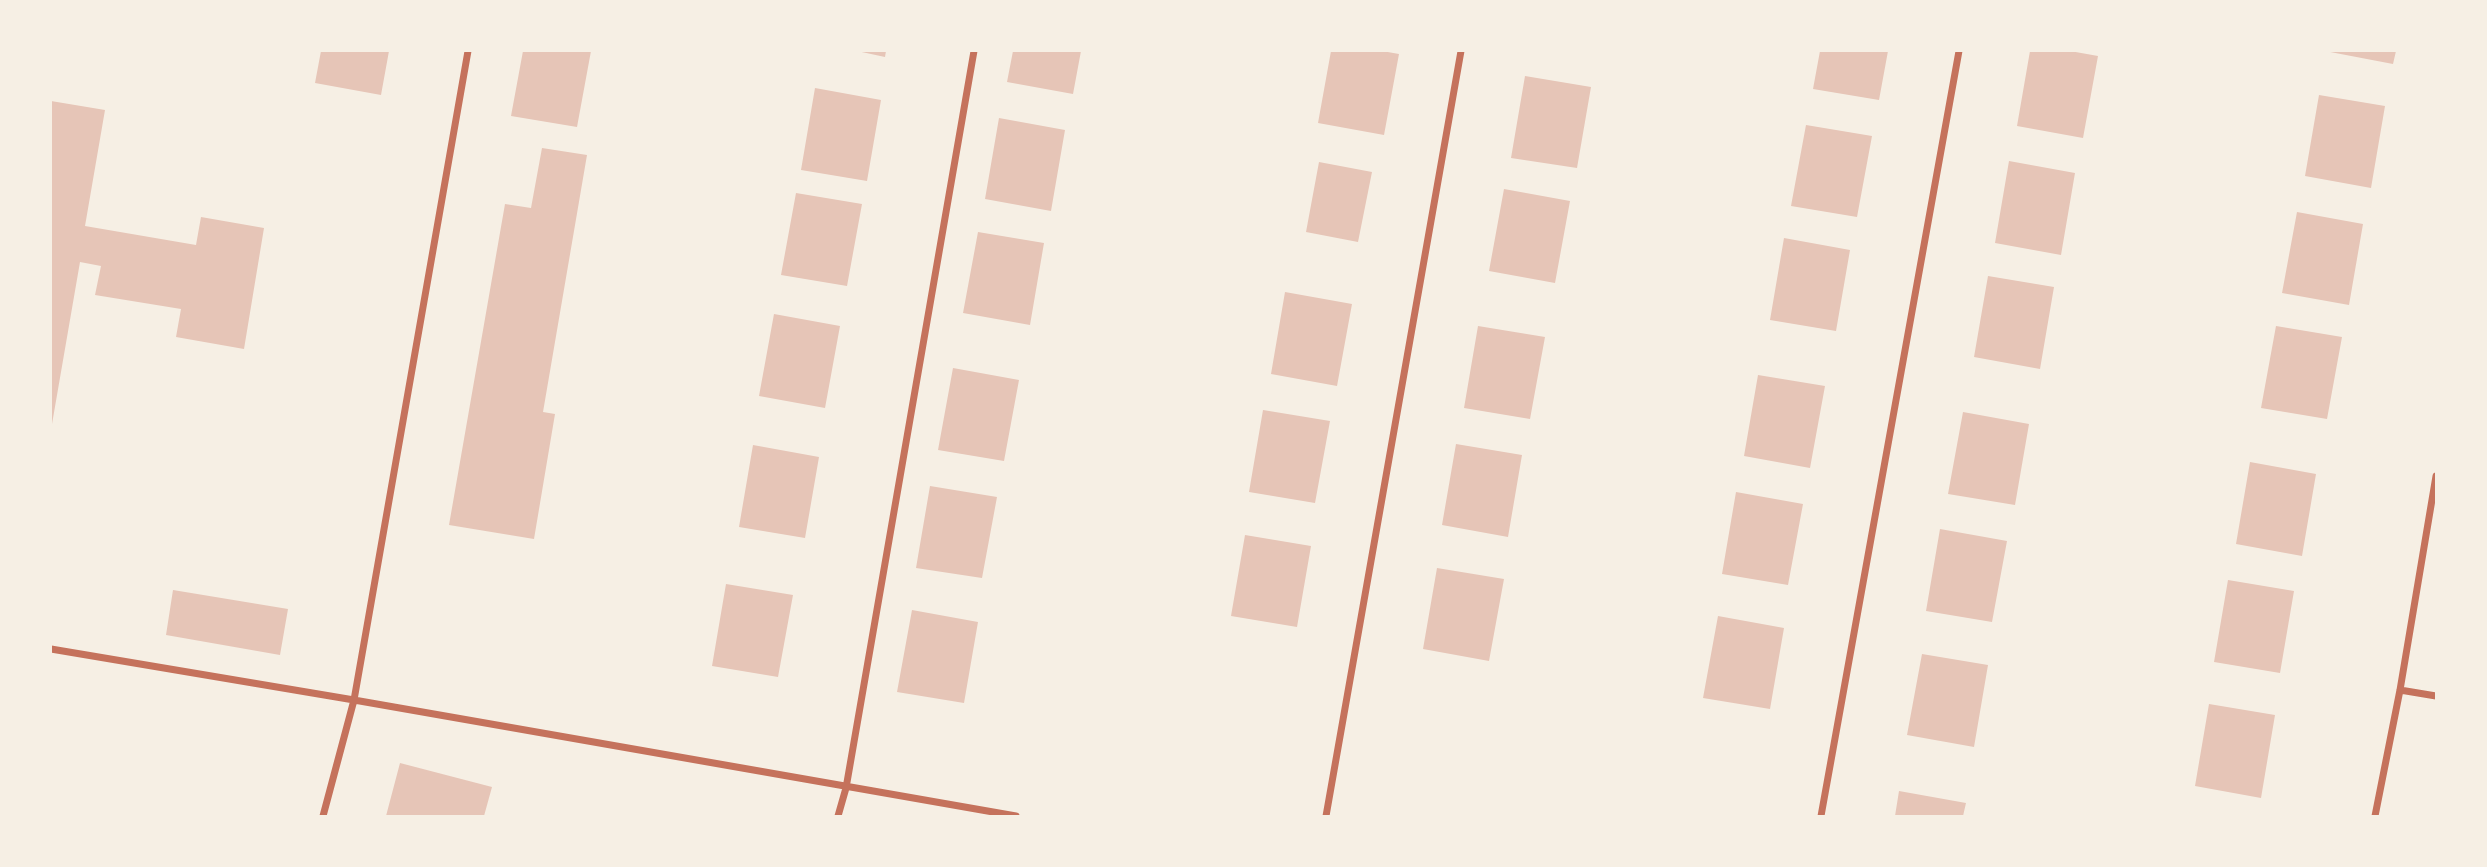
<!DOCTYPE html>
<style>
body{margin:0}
#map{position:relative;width:2487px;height:867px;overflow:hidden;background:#f6efe4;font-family:Inter,sans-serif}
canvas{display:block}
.frame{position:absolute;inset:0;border:52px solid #f6efe4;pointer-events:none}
</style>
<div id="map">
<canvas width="2487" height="867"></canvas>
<div class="frame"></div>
</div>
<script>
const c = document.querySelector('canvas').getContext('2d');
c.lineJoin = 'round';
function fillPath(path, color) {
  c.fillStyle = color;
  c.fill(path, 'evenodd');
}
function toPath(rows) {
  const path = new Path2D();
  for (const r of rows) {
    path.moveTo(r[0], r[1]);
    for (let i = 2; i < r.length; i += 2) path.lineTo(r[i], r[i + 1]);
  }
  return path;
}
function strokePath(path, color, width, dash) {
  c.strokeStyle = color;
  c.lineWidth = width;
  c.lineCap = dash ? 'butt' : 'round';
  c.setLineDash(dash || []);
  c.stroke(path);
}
const building = toPath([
 [321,51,389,51,381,95,315,83],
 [523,51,591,51,577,127,511,116],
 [857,51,886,51,885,57],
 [1013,51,1081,51,1073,94,1007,82],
 [1331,51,1382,51,1399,54,1384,135,1318,123],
 [1820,51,1888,51,1879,100,1813,89],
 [2030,51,2070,51,2098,56,2083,138,2017,126],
 [2325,51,2396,51,2393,64],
 [1525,76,1591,87,1577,168,1511,158],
 [815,88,881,100,867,181,801,170],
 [2319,95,2385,106,2371,188,2305,176],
 [51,101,105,110,85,226,196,245,201,217,264,228,244,349,176,337,181,309,95,295,101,266,80,262,52,424],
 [999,118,1065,130,1051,211,985,199],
 [1806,125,1872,136,1857,217,1791,206],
 [542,148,587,155,543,412,555,414,534,539,449,525,505,204,531,208],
 [2009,161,2075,173,2061,255,1995,243],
 [1319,162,1372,172,1358,242,1306,232],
 [1504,189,1570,201,1555,283,1489,271],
 [796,193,862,204,847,286,781,275],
 [2297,212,2363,224,2349,305,2282,293],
 [978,232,1044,243,1030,325,963,313],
 [1784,238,1850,250,1836,331,1770,320],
 [1988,276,2054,287,2040,369,1974,357],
 [1285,292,1352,304,1337,386,1271,374],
 [774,314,840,326,825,408,759,396],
 [1478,326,1545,337,1530,419,1464,408],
 [2276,326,2342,337,2327,419,2261,408],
 [953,368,1019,380,1004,461,938,450],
 [1758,375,1825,386,1810,468,1744,456],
 [1263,410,1330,421,1315,503,1249,492],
 [1963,412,2029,424,2015,505,1948,494],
 [1456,444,1522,455,1508,537,1442,525],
 [753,445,819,457,805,538,739,527],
 [2250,462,2316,474,2302,556,2236,544],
 [930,486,997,497,982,578,916,568],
 [1736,492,1803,504,1788,585,1722,574],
 [1940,529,2007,541,1992,622,1926,611],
 [1245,535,1311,546,1297,627,1231,616],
 [1437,568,1504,579,1489,661,1423,649],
 [2228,580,2294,591,2280,673,2214,662],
 [726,584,793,595,778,677,712,666],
 [173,590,288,609,280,655,166,635],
 [912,610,978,622,964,703,897,692],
 [1718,616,1784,628,1770,709,1703,698],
 [1922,654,1988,665,1974,747,1907,735],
 [2209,704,2275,715,2261,798,2195,786],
 [400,763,492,787,484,816,386,816],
 [1899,791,1966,803,1963,816,1895,816]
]);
const minor = toPath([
 [51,649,354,700,1016,816],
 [2400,690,2436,696],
 [323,816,354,700,468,51],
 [838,816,846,788,974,51],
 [1326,816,1461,51],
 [1821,816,1959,51],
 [2375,816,2400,690,2436,476]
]);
fillPath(building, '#e6c5b7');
strokePath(minor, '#c5725c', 7);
</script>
